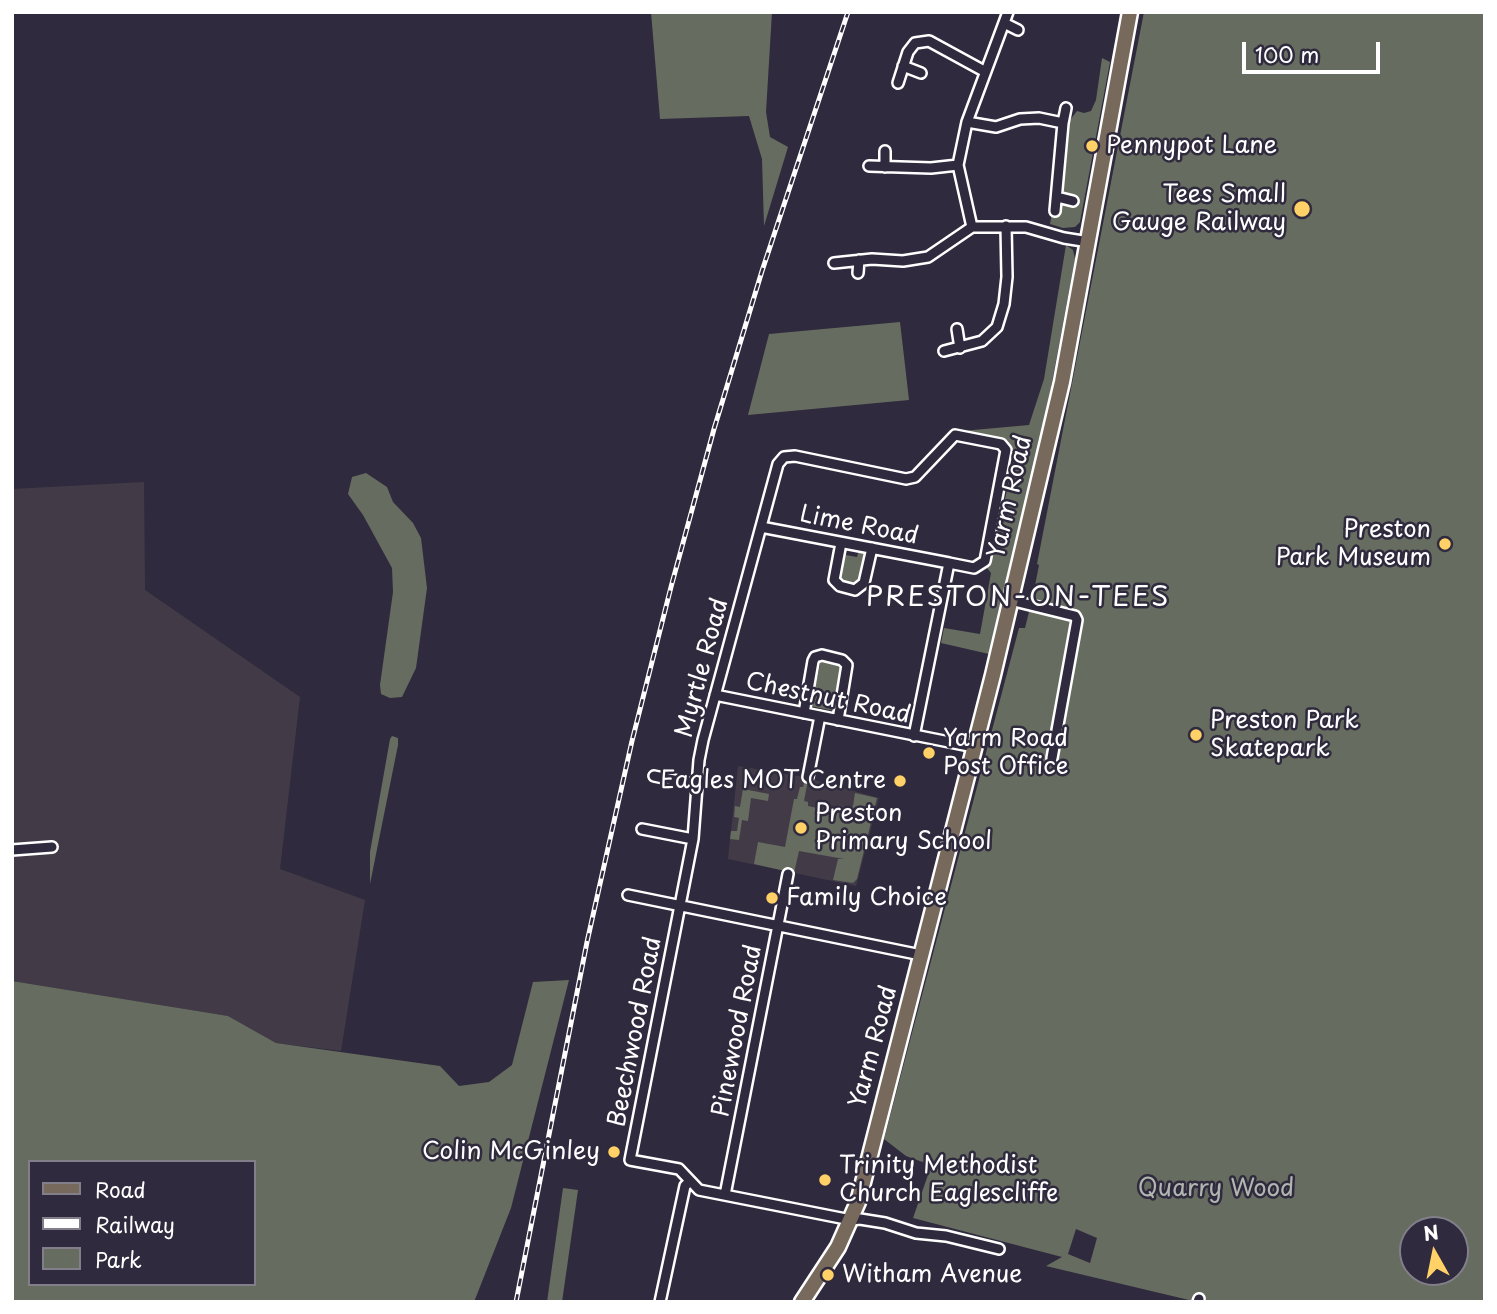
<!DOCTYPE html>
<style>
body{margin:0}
#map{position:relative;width:1497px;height:1314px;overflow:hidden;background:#2f2a3d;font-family:"Playpen Sans",sans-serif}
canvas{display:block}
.frame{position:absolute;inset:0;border:14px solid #fff;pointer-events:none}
.legend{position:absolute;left:28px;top:1160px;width:228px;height:126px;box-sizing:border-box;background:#2f2a3d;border:2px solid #827f8b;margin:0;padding:9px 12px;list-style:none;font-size:21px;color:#fff}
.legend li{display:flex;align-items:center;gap:14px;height:35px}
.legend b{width:35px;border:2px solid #827f8b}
.north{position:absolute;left:1399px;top:1216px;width:70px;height:70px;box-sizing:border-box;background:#2f2a3d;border:2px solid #827f8b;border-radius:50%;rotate:351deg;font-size:19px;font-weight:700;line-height:28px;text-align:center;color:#fff}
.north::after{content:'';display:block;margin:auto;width:24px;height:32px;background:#ffd166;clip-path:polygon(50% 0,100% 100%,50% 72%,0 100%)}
.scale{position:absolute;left:1242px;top:42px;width:138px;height:32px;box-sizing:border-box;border:4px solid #fff;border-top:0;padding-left:9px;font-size:21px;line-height:24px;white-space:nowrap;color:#fff;-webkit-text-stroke:5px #2f2a3d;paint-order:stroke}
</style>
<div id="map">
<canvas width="1497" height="1314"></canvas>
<div class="frame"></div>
<ul class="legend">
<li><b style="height:9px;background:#77695c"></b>Road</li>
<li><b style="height:9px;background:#fff"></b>Railway</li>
<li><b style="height:19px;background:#666d60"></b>Park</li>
</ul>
<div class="north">N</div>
<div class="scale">100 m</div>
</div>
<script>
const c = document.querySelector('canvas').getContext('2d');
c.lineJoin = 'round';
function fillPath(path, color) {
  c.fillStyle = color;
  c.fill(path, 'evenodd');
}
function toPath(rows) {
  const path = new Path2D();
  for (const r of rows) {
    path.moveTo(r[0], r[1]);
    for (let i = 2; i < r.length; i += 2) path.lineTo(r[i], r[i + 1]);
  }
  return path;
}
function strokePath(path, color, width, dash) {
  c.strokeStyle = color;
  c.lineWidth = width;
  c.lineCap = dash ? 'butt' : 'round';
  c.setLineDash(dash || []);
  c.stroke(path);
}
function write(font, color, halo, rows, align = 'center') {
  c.font = font + ' "Playpen Sans",sans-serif';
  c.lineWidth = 5;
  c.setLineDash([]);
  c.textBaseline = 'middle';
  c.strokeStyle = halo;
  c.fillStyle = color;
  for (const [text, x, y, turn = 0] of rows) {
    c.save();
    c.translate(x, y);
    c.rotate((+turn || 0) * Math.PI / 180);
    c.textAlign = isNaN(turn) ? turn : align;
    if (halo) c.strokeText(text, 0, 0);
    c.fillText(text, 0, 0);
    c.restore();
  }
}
const built = toPath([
 [144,482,145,590,300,697,280,869,365,900,341,1051,276,1043,228,1016,12,981,12,489],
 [738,766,804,777,879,798,856,886,728,859]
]);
const green = toPath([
 [651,12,772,12,766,112,770,137,788,147,764,226,762,159,749,116,660,119],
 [1144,12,1485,12,1485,1302,1189,1300,1046,1266,1062,1257,913,1218,929,1172,928,1164,906,1156,884,1139,1019,628,1025,628,1033,596,1039,565,1037,564],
 [1076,1229,1097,1238,1090,1263,1068,1254],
 [1413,1230,1455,1230,1455,1272,1413,1272],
 [1102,58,1110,62,1080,222,1075,227,1063,228,1050,224,1052,213,1059,214,1060,206,1065,204,1075,205,1076,198,1067,196,1063,191,1062,150,1067,124,1077,111,1084,113,1091,111,1096,100],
 [1066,245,1073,250,1075,259,1041,441,989,654,941,643,944,628,980,634,991,573,987,568,989,565,987,563,993,555,999,526,997,522,1000,507,1005,499,1014,458,1011,454,1011,446,1004,439,962,431,1029,425,1044,379],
 [900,322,909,400,748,415,769,334],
 [366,473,387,487,393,502,413,523,421,538,427,588,416,668,402,697,390,698,381,694,380,685,393,592,392,568,363,515,348,494,352,477],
 [847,548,846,555,857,557,859,550,867,554,867,559,863,561,858,583,855,584,839,579,845,557,841,554],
 [822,659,840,662,844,668,835,702,837,706,834,711,810,706,809,704,809,701,813,698,820,664,818,662],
 [392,736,398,738,398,745,370,884,370,852,390,739],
 [805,780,808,780,804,801,808,802,808,806,836,812,838,805,849,808,853,806,855,793,877,798,857,879,853,883,833,880,838,859,844,859,799,851,794,873,754,864,758,842,785,847,794,799,797,799,800,787,803,787],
 [743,789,769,794,768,801,751,798,748,821,742,820,739,840,730,839,731,831,737,831,739,818,734,817,735,806,740,807],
 [569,980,511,1208,474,1302,12,1302,12,981,228,1016,276,1043,440,1066,459,1086,489,1082,512,1065,533,982],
 [30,1162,254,1162,254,1284,30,1284],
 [563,1188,578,1190,562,1302,547,1302]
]);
const street = toPath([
 [1008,12,967,122,958,165,972,227,1026,227,1064,238,1089,242],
 [1004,23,1018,30],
 [903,66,921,73],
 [898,83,908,52,915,43,929,41,984,71],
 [967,122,996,127,1020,119,1039,118,1063,123,1055,211],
 [1063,123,1066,108],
 [885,151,885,167],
 [869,166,931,168,958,165],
 [1057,197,1073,201],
 [834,263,872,259,903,261,928,257,972,227],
 [858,273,859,260],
 [957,329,960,348],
 [944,351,982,341,997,327,1004,304,1007,277,1006,226],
 [761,527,949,563],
 [841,543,834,580,840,586,855,590,864,583,872,548],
 [1010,600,1075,616,1077,620,1052,758],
 [715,695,974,747],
 [804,713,813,661,815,657,822,655,842,660,847,665,838,720],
 [914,736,949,563,974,568,985,561,1006,450,1001,444,955,435,915,477,906,479,795,456,784,457,778,464,703,740,699,760,693,839,630,1160,679,1169,699,1190,851,1220,860,1219,885,1223,916,1233,946,1236,999,1249],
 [654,776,698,785],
 [808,777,820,716],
 [642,829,693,839],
 [12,850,52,847],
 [628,895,921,955],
 [725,1195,788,874],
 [660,1302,685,1186,690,1181],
 [1198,1302,1199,1299]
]);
const primary = toPath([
 [802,1302,838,1247,858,1202,993,675,1062,382,1130,12]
]);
const rail = toPath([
 [516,1302,587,942,632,741,671,587,714,429,762,271,848,12]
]);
const markers = [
 [1092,146,7,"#ffd166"],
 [1302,209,9,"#ffd166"],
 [1445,544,7,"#ffd166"],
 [1196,735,7,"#ffd166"],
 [929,753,7,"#ffd166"],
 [900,781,7,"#ffd166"],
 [801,828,7,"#ffd166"],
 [772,898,7,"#ffd166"],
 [614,1152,7,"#ffd166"],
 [825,1180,7,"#ffd166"],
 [828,1275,7,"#ffd166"]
];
const poiNames = [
 ["Pennypot Lane",1106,146],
 ["Tees Small",1286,195,"right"],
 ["Gauge Railway",1286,223,"right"],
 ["Preston",1431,530,"right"],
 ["Park Museum",1431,558,"right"],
 ["Preston Park",1210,721],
 ["Skatepark",1210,749],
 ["Yarm Road",943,739],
 ["Post Office",943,767],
 ["Eagles MOT Centre",886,781,"right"],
 ["Preston",815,814],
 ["Primary School",815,842],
 ["Family Choice",786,898],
 ["Colin McGinley",600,1152,"right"],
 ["Trinity Methodist",839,1166],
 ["Church Eaglescliffe",839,1194],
 ["Witham Avenue",842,1275]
];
const streetNames = [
 ["Yarm Road",1011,497,-77],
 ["Lime Road",859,526,11],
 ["Myrtle Road",703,668,-75],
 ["Chestnut Road",828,699,12],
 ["Pinewood Road",738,1031,-79],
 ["Beechwood Road",636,1032,-79],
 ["Yarm Road",874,1047,-75]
];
const parkNames = [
 ["Quarry Wood",1216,1189]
];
const quarterNames = [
 ["PRESTON-ON-TEES",1018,598]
];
fillPath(built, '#423b47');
fillPath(green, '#666d60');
strokePath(street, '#fff', 14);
strokePath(primary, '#fff', 19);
strokePath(street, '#2f2a3d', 9);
strokePath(primary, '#77695c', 14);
strokePath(rail, '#fff', 5);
strokePath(rail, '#2f2a3d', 2.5, [8]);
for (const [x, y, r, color] of markers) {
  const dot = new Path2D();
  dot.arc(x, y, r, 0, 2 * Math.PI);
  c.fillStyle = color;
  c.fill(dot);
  strokePath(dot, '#2f2a3d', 2.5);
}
write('24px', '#fff', '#2f2a3d', poiNames, 'left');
write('24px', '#fff', '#2f2a3d', streetNames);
write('24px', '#b2b6b0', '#2f2a3d', parkNames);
c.letterSpacing = '2px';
write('28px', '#fff', '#2f2a3d', quarterNames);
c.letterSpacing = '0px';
</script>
